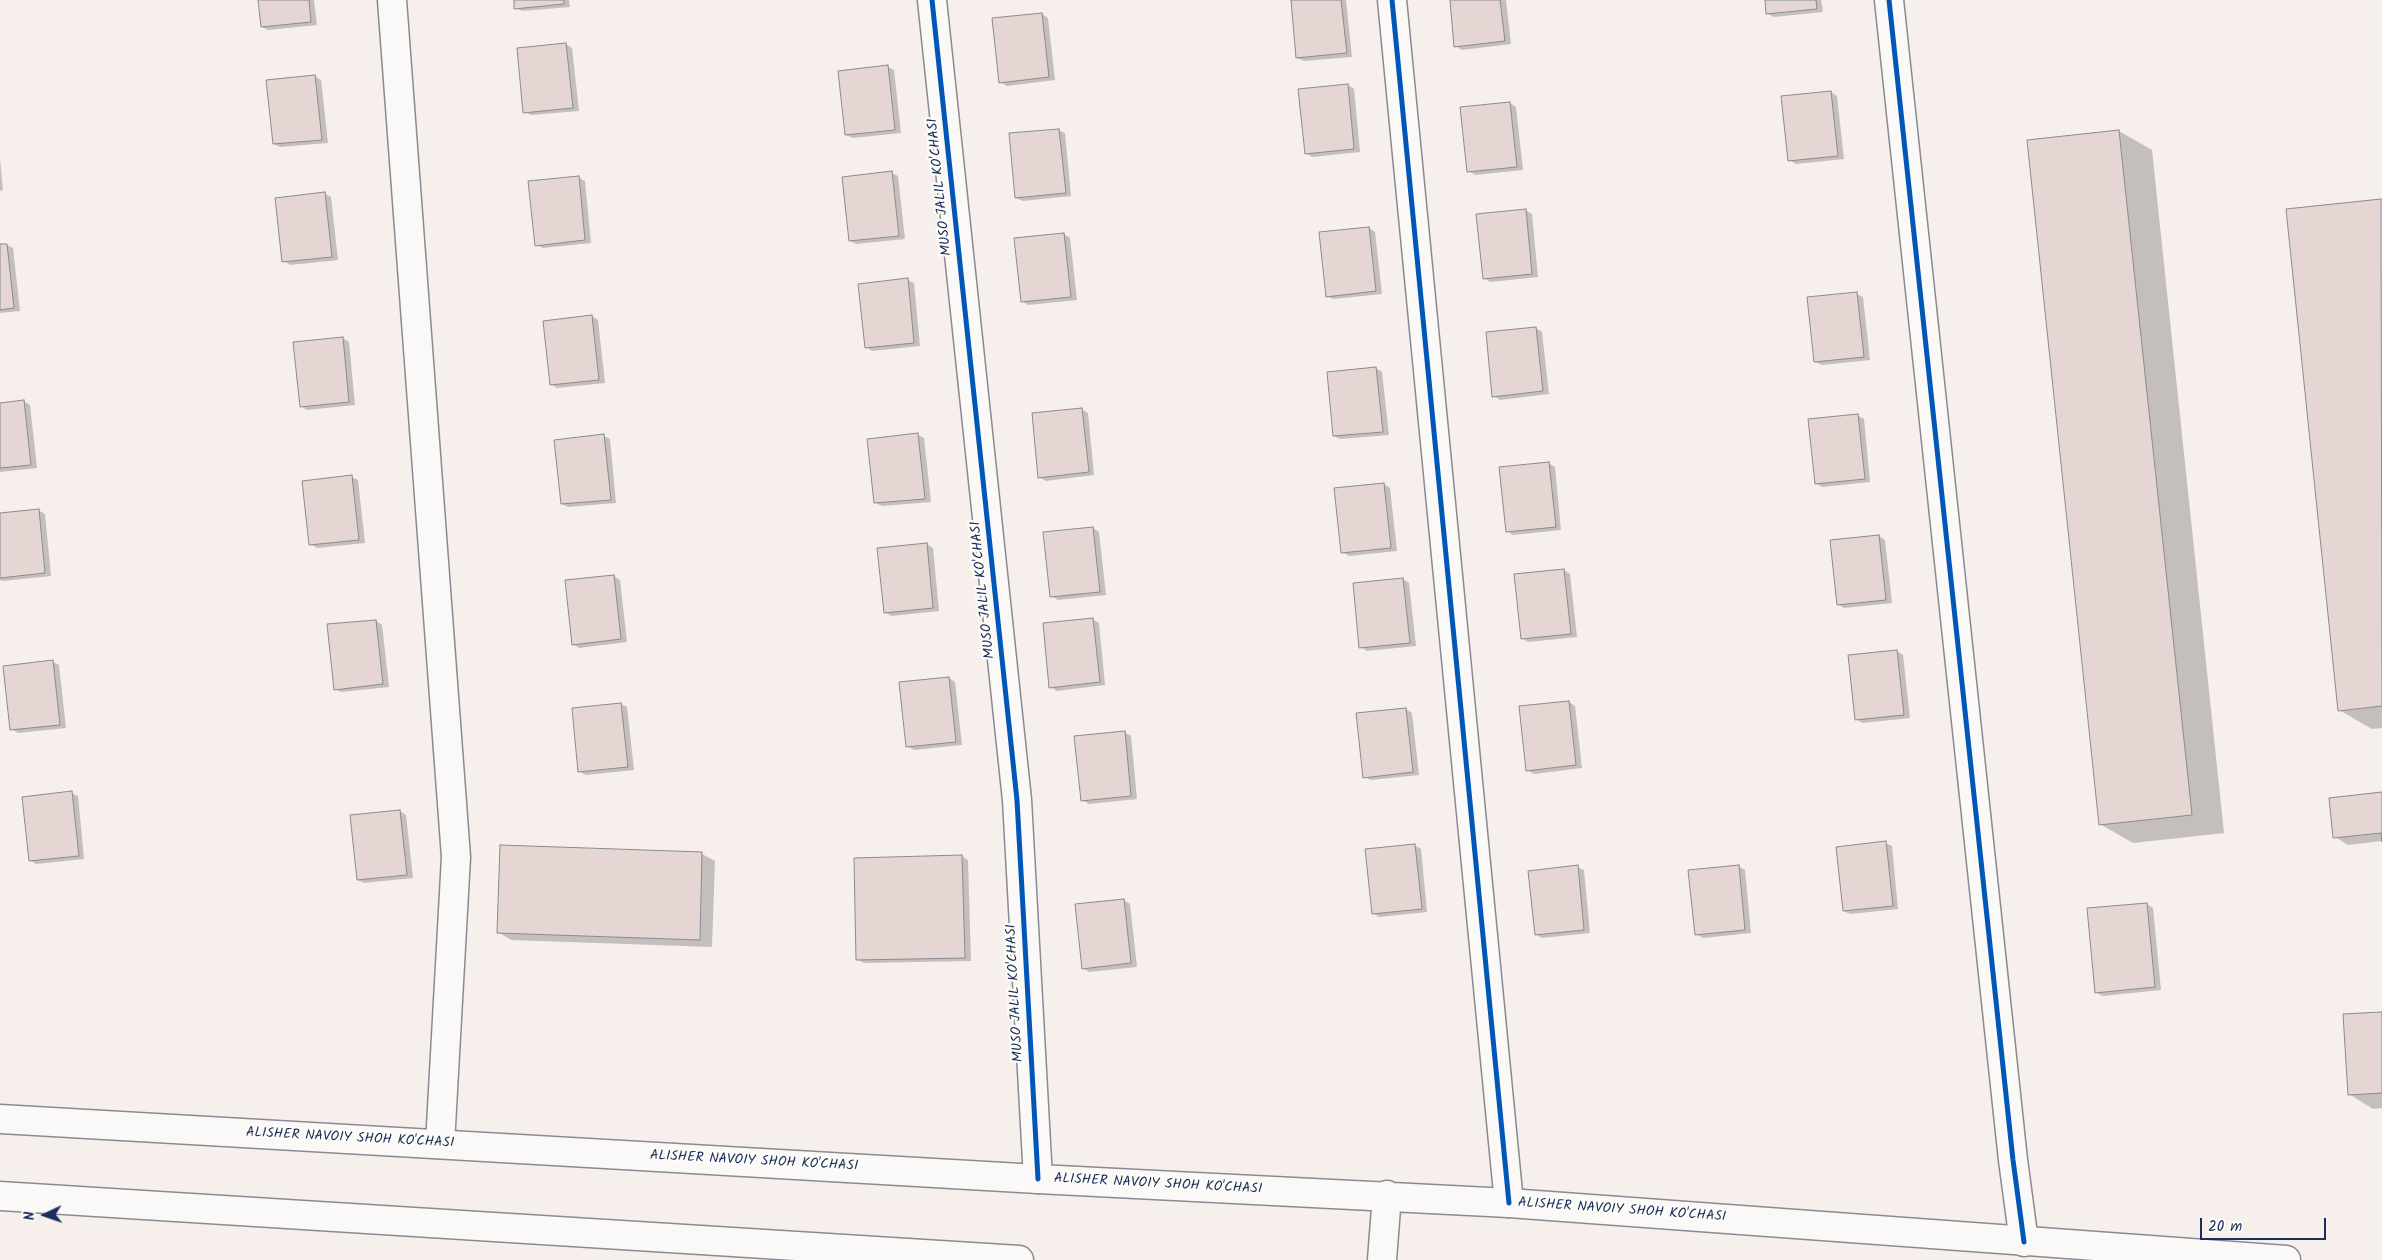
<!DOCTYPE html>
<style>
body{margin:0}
#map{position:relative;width:2382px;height:1260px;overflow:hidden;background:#f6efec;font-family:Kalam,sans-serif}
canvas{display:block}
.north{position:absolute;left:20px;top:1190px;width:50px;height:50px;-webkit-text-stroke:4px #fdfcf7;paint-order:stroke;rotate:267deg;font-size:14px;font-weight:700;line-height:20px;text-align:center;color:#1b2f5e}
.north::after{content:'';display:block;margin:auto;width:18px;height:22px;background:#1b2f5e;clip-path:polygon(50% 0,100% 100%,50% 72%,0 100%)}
.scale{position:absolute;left:2200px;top:1218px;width:126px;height:22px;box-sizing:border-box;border:2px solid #1b2f5e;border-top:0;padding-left:6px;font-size:15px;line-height:18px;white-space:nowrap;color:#1b2f5e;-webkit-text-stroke:4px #fdfcf7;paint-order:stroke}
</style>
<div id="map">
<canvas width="2382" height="1260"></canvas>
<div class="north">N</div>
<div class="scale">20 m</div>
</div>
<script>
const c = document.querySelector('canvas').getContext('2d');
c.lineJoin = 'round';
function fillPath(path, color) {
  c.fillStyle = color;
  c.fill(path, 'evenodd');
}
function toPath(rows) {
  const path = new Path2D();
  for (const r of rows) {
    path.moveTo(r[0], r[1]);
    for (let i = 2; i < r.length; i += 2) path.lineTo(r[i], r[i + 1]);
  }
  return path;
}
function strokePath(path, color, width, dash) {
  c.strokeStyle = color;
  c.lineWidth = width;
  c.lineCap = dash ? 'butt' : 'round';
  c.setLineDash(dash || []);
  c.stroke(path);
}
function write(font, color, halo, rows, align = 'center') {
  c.font = font + ' Kalam,sans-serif';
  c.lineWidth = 4.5;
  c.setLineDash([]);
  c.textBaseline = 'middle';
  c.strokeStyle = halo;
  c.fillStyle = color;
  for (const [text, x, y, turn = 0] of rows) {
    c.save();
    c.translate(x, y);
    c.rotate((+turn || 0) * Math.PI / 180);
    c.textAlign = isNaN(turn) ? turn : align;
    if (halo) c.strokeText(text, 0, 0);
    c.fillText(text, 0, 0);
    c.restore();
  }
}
const shadow = toPath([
 [260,0,314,0,317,25,268,30,262,27],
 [515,0,569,0,570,7,522,11,516,8],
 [1292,0,1346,0,1352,57,1304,61,1297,58],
 [1451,0,1506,0,1511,44,1462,50,1456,46],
 [1766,0,1821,0,1823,12,1774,17,1768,14],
 [1042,14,1048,18,1055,80,1007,86,1000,82],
 [566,44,572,48,579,111,531,115,525,112],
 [888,67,894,70,901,133,853,138,846,135],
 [315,76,321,80,328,143,280,147,274,144,267,81],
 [1348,85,1354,89,1360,152,1312,157,1306,153],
 [1831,92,1837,96,1844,159,1796,164,1789,160],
 [1510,103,1516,107,1523,170,1475,175,1469,171],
 [1058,130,1065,133,1071,196,1023,201,1016,198],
 [2119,131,2152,150,2224,833,2133,843,2100,824],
 [0,159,3,190,0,191],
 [892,173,898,176,905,239,856,244,850,241],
 [578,177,585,181,591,243,543,248,536,245],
 [325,194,331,197,338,260,290,265,284,261],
 [2380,201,2382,728,2372,729,2339,710],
 [1525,210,1532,214,1538,277,1490,282,1484,278],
 [1369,228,1375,232,1382,294,1333,299,1327,296],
 [1064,234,1070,238,1077,300,1028,305,1022,301],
 [7,245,13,248,20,311,0,313,0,246],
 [907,280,914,283,920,346,872,351,866,347],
 [1857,294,1863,297,1870,360,1822,365,1815,362],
 [592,316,598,320,605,383,557,388,551,384],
 [1536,328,1542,332,1549,394,1500,400,1494,396],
 [343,338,349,342,355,405,307,410,301,406],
 [1376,368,1382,372,1389,435,1340,439,1334,436],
 [24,401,30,405,37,468,0,472,0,404],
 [1081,409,1088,413,1094,475,1046,481,1039,477],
 [1857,415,1864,419,1870,482,1822,487,1816,483],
 [918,435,924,438,931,502,882,506,876,503],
 [604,436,610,439,616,503,568,507,562,504],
 [1548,463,1555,467,1561,530,1513,535,1507,531],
 [352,477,358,480,365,543,317,548,310,544],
 [1384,484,1390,488,1397,551,1349,556,1342,552,1336,489],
 [38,510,45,514,51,576,3,581,0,580,0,514],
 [1093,528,1099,532,1106,595,1058,600,1051,596],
 [1879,536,1885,540,1892,603,1844,608,1838,604,1831,541],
 [927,544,933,548,939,611,891,616,885,612],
 [1564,570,1570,574,1577,637,1528,642,1522,638],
 [614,576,620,580,627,642,579,648,573,644,566,581],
 [1403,579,1409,583,1416,646,1367,651,1361,647],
 [1092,619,1099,623,1105,685,1057,691,1050,687],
 [376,621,382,625,389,687,341,692,335,689],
 [1897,651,1903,655,1910,718,1862,723,1856,719],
 [53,662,59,665,66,728,18,733,11,729],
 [949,678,955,682,962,745,914,750,907,746],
 [1569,702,1575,706,1582,768,1534,774,1527,770],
 [621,704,627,707,634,770,586,775,580,772],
 [1406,709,1412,713,1419,775,1371,780,1365,777],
 [1124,732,1131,736,1137,799,1089,804,1082,800],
 [71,793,78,796,84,859,36,864,30,860],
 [2382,794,2382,841,2348,845,2335,837],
 [400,811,406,815,413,878,364,883,358,880],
 [1885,843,1892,846,1898,909,1850,914,1844,911],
 [1414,845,1421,849,1427,912,1379,917,1373,913],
 [702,854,715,861,712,947,511,940,498,932],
 [962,856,968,860,971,961,864,963,857,959,856,859],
 [1738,866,1745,870,1751,933,1703,938,1696,934],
 [1577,867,1584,870,1590,933,1542,938,1536,934],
 [1124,900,1130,904,1137,967,1089,972,1083,968],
 [2147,904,2153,908,2161,990,2102,996,2096,992],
 [2382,1014,2382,1108,2373,1109,2349,1094]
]);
const building = toPath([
 [258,0,309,0,311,22,261,27,258,0],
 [514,0,564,0,564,4,514,9,514,0],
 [1291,0,1341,0,1347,53,1296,58,1291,0],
 [1450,0,1500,0,1505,41,1454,47,1450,0],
 [1765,0,1816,0,1817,9,1766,14,1765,0],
 [1042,13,1049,77,999,83,992,18,1042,13],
 [566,43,573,108,523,113,517,48,566,43],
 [888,65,895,130,845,135,838,71,888,65],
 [315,75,322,140,273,144,266,80,315,75],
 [1348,84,1354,149,1305,154,1298,89,1348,84],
 [1831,91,1838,156,1788,161,1781,96,1831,91],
 [1510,102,1517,167,1467,172,1460,107,1510,102],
 [1059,129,1066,193,1015,198,1009,133,1059,129],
 [2119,130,2192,815,2099,825,2027,140,2119,130],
 [892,171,899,236,849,241,842,177,892,171],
 [579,176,585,240,535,246,528,181,579,176],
 [325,192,332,257,282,262,275,198,325,192],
 [2381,199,2382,706,2338,711,2286,209,2381,199],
 [1526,209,1532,274,1483,279,1476,214,1526,209],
 [1369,227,1376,291,1326,297,1319,232,1369,227],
 [1064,233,1071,297,1021,302,1014,238,1064,233],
 [0,244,7,244,14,308,0,310,0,244],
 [908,278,914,343,865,348,858,284,908,278],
 [1857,292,1864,357,1814,362,1807,297,1857,292],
 [592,315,599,380,550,385,543,321,592,315],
 [1536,327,1543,391,1492,397,1486,332,1536,327],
 [343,337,349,402,300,407,293,342,343,337],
 [1376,367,1383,432,1333,436,1327,372,1376,367],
 [24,400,31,465,0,468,0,403,24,400],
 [1082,408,1089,472,1038,478,1032,413,1082,408],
 [1858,414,1865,479,1815,484,1808,419,1858,414],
 [918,433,925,499,874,503,867,439,918,433],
 [604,434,611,500,561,504,554,440,604,434],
 [1549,462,1556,527,1506,532,1499,467,1549,462],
 [352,475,359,540,309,545,302,481,352,475],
 [1384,483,1391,548,1341,553,1334,488,1384,483],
 [39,509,45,573,0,578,0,513,39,509],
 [1093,527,1100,592,1050,597,1043,532,1093,527],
 [1879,535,1886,600,1837,605,1830,540,1879,535],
 [927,543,933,608,884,613,877,548,927,543],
 [1564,569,1571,634,1521,639,1514,574,1564,569],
 [614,575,621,639,572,645,565,580,614,575],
 [1403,578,1410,643,1359,648,1353,583,1403,578],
 [1093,618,1100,682,1049,688,1043,623,1093,618],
 [376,620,383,684,334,690,327,624,376,620],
 [1897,650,1904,715,1855,720,1848,655,1897,650],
 [53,660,60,725,10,730,3,666,53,660],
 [949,677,956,742,906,747,899,682,949,677],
 [1569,701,1576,765,1526,771,1519,706,1569,701],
 [621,703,628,767,578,772,572,708,621,703],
 [1406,708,1413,772,1363,778,1356,713,1406,708],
 [1125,731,1131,796,1081,801,1074,736,1125,731],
 [72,791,79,856,29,861,22,797,72,791],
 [2382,792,2382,842,2381,833,2333,838,2329,798,2382,792],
 [400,810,407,875,357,880,350,815,400,810],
 [1886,841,1893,906,1843,911,1836,847,1886,841],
 [1415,844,1422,909,1372,914,1365,849,1415,844],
 [500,845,702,852,700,940,497,933,500,845],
 [962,855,965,958,856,960,854,858,962,855],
 [1578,865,1584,930,1535,935,1528,871,1578,865],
 [1739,865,1745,930,1695,935,1688,870,1739,865],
 [1124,899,1131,963,1082,969,1075,904,1124,899],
 [2147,903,2155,987,2095,993,2087,908,2147,903],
 [2382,1012,2382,1093,2348,1095,2343,1014,2382,1012]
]);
const street = toPath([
 [392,0,456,857,440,1144],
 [932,0,1017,800,1038,1179],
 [1392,0,1509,1203],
 [1889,0,2013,1160,2024,1242]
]);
const secondary = toPath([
 [0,1119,1038,1179,1509,1203,2286,1260],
 [0,1196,1019,1260],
 [1382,1260,1387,1195]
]);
const cycleway = toPath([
 [932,0,1017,800,1038,1179],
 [1392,0,1509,1203],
 [1889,0,2013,1160,2024,1242]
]);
const streetNames = [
 ["MUSO JALIL KO'CHASI",941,187,-96],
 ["MUSO JALIL KO'CHASI",984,590,-96],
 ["MUSO JALIL KO'CHASI",1016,993,-93],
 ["ALISHER NAVOIY SHOH KO'CHASI",350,1139,3],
 ["ALISHER NAVOIY SHOH KO'CHASI",754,1162,3],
 ["ALISHER NAVOIY SHOH KO'CHASI",1158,1185,3],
 ["ALISHER NAVOIY SHOH KO'CHASI",1622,1211,4]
];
fillPath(shadow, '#0003');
fillPath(building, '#e5d6d3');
strokePath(building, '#8a8a92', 1);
strokePath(street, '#8a8a92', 31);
strokePath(secondary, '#8a8a92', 31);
strokePath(street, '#faf9f7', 28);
strokePath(secondary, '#faf9f7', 28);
strokePath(cycleway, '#0057b8', 5);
write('14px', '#1b2f5e', '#fdfcf7', streetNames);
</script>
